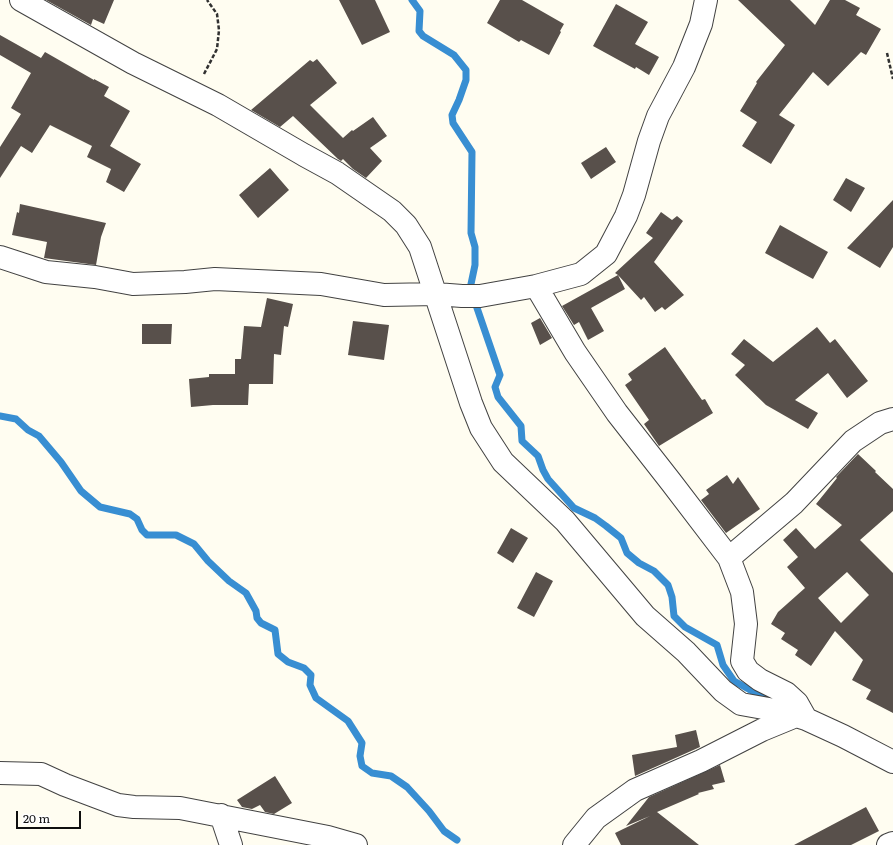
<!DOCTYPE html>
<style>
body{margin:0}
#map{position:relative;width:893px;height:845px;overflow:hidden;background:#fffdf1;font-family:Literata,serif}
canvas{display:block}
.scale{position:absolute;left:16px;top:811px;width:65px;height:18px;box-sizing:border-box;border:2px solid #0f0f0f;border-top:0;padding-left:5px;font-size:12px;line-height:14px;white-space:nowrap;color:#0f0f0f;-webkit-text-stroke:3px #fff;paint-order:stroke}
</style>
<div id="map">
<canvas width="893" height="845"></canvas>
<div class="scale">20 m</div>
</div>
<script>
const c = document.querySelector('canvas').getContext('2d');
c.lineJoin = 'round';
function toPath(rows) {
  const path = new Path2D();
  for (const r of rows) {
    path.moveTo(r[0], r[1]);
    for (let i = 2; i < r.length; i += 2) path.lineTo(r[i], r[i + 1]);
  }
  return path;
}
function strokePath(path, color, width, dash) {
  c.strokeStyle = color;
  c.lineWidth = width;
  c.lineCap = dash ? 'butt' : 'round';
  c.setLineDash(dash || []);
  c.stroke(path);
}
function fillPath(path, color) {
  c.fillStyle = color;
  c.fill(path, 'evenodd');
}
const stream = toPath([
 [412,0,420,11,419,31,423,36,454,55,466,70,466,80,459,100,452,115,453,123,472,152,471,233,475,247,475,265,471,284,476,305,500,375,495,387,498,397,521,426,522,441,538,456,543,470,548,479,574,508,595,518,606,526,621,538,627,553,639,563,654,571,668,585,672,597,674,616,685,627,717,645,723,665,734,681,752,691,773,696],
 [0,416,16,419,28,430,39,436,61,462,81,491,100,507,130,514,137,519,142,530,147,535,176,535,194,544,208,561,229,581,246,593,256,611,257,618,261,623,275,630,278,654,288,662,304,668,311,675,310,685,316,698,348,721,362,743,360,756,362,766,372,773,391,776,407,787,429,811,444,831,457,840]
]);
const building = toPath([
 [46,0,114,0,104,24,93,19,91,25],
 [339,0,375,0,390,32,362,45],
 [500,0,522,0,564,24,560,31,561,32,549,55,521,40,519,42,487,23],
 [738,0,790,0,815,25,830,0,845,0,860,8,856,15,881,29,866,55,861,52,828,86,813,72,779,115,795,125,771,164,742,146,757,122,740,111,757,83,756,82,785,45],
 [616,4,648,22,635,44,659,57,649,75,636,67,635,69,593,46],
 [0,35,41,58,45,52,94,80,94,79,109,87,104,96,130,111,110,146,141,164,124,192,106,182,111,169,87,157,92,146,50,125,32,153,21,146,0,178,0,147,21,114,11,108,31,73,0,55],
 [317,59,337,83,310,105,343,138,352,130,353,131,373,117,387,136,370,148,382,161,366,178,353,169,343,159,341,161,338,159,293,116,280,127,251,110,310,60,313,62],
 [606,147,616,162,591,179,581,163],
 [270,168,289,190,258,218,239,195],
 [846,178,865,188,851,212,833,200],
 [893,200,893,247,880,268,847,248],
 [20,204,106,223,101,237,96,265,44,258,47,242,12,235,17,212,19,213],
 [661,212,672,220,677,216,683,221,654,262,684,295,665,310,662,307,655,312,644,297,641,300,618,275,625,289,591,308,604,331,588,340,579,322,574,325,562,306,618,275,615,273,653,238,646,233],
 [780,225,828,252,813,279,765,253],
 [267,298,293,304,288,327,284,326,281,355,274,354,273,384,249,384,248,405,213,405,191,407,189,379,209,377,209,374,235,374,235,359,241,359,244,326,261,327],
 [540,318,552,338,540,345,531,323],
 [353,321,389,325,384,360,348,355],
 [142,324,172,324,171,344,142,344],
 [817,327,830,343,835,339,868,381,847,398,828,373,795,400,818,413,808,429,766,405,735,375,745,365,731,354,744,339,773,362],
 [665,347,702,400,705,399,713,413,659,446,644,424,649,420,625,385,632,380,628,374],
 [858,454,876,471,875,472,893,489,893,511,860,540,893,573,893,713,866,699,871,690,852,680,863,660,835,631,811,666,795,655,798,650,781,639,785,633,771,624,778,612,805,588,787,567,798,557,783,540,796,528,815,549,842,525,816,504,837,478,836,477],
 [847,572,869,595,841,623,818,598],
 [727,475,733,484,738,477,760,509,726,533,701,500,709,494,706,490],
 [511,528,528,538,513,563,497,553],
 [536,572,553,581,534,617,517,608],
 [696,730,700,747,635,776,632,755,677,747,675,735],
 [720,765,725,782,712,785,714,789,698,793,699,794,657,812,699,845,621,845,615,833,650,816,626,826,649,797],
 [275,776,292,803,274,814,265,812,260,805,252,809,242,807,237,800],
 [866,807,879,831,851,845,794,845]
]);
const path = toPath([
 [887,53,893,79],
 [204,74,217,49,219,30,217,14,207,0]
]);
const street = toPath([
 [21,0,133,63,218,105,304,155,337,173,392,211,406,225,420,247,471,403,481,428,503,462,565,521,645,616,686,652,723,691,741,704,780,711,806,719,843,736,893,762],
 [0,257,46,272,95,277,133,284,185,282,215,279,321,284,384,295,436,294,462,296,480,296,536,286,581,274,606,254,626,216,634,195,649,141,658,116,684,67,701,24,706,0],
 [536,286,575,352,617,413,671,482,729,558,742,592,746,624,742,661,748,671,760,680,786,693,797,703,806,719],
 [729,558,794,503,853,441,880,423,893,419],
 [0,773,41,774,65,785,118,805,134,807,180,808,328,837,356,845],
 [221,815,231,845],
 [574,845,596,818,635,790,701,761,762,730,796,716],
 [888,845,893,843]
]);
strokePath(stream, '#388ed2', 7);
fillPath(building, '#58504b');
strokePath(street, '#424242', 24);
strokePath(path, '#313131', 2.5, [4, 2]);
strokePath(street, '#fff', 22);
</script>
